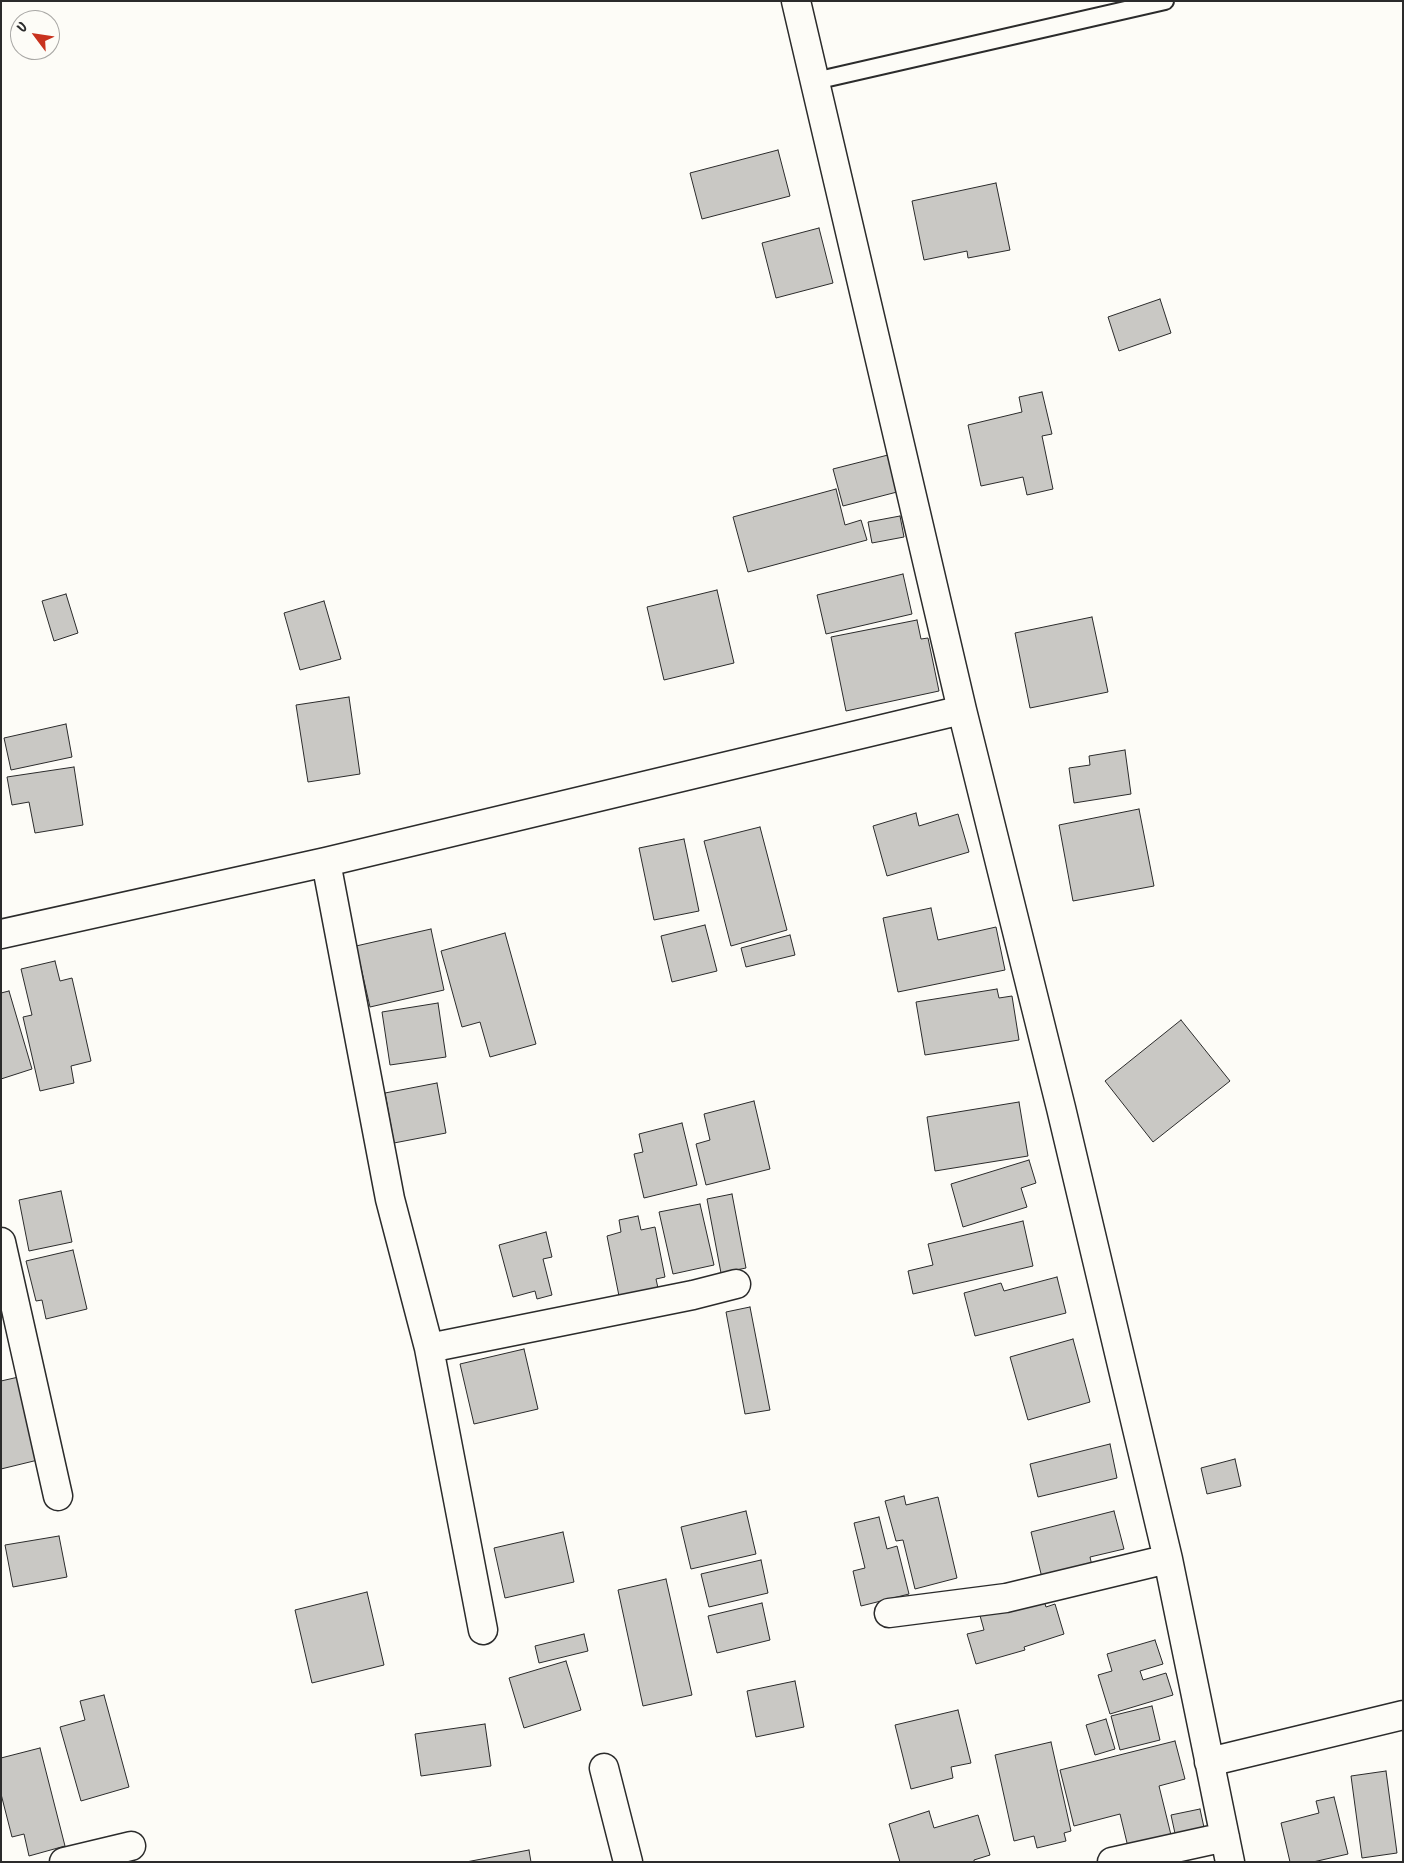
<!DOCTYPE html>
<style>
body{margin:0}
#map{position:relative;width:1404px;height:1863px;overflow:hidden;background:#fdfcf7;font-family:Kalam,sans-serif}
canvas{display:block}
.frame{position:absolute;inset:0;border:2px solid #2b2b2b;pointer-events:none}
.north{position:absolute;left:10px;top:10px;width:50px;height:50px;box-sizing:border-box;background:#fdfcf7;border:1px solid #a9a8a5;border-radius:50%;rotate:301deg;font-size:14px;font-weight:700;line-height:20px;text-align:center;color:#2b2b2b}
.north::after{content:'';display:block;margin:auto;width:18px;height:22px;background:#c8321e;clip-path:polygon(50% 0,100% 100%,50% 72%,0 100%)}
</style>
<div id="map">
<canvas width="1404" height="1863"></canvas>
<div class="frame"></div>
<div class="north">U</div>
</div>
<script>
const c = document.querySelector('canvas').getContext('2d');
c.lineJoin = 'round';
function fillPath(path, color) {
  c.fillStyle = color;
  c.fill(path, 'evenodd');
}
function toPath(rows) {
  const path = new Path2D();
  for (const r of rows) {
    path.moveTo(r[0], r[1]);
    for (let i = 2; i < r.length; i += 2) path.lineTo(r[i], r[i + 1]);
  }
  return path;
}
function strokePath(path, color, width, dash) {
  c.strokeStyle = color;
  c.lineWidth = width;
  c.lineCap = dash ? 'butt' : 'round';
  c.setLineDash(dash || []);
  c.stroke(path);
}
const building = toPath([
 [778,150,790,196,702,219,690,173,778,150],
 [996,183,1010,250,968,258,967,251,924,260,912,201,996,183],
 [819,228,833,283,776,298,762,243,819,228],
 [1160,299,1171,333,1119,351,1108,317,1160,299],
 [1042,392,1052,434,1042,436,1053,489,1027,495,1023,477,981,486,968,425,1022,412,1019,397,1042,392],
 [888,455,897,492,843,506,833,469,888,455],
 [836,489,845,525,861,520,867,540,748,572,733,517,836,489],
 [900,516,904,537,872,543,868,522,900,516],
 [903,574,912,614,826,634,817,595,903,574],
 [717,590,734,663,664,680,647,607,717,590],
 [66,594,78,633,54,641,42,601,66,594],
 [324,601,341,659,300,670,284,613,324,601],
 [1092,617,1108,692,1030,708,1015,633,1092,617],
 [917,620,921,639,928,638,939,691,846,711,831,637,917,620],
 [349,697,360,774,308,782,296,705,349,697],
 [66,724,72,757,11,770,4,738,66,724],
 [1125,750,1131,794,1074,803,1069,768,1090,765,1089,756,1125,750],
 [74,767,83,825,35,833,29,802,12,805,7,777,74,767],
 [1139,809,1154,886,1073,901,1059,825,1139,809],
 [916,813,919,826,958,814,969,852,887,876,873,826,916,813],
 [760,827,787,930,731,946,704,841,760,827],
 [684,839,699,911,654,920,639,848,684,839],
 [931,908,938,940,996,927,1005,970,898,992,883,918,931,908],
 [705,925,717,971,672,982,661,936,705,925],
 [431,929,444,990,370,1007,356,946,431,929],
 [505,933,536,1044,490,1057,480,1022,462,1027,441,951,505,933],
 [790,935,795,955,746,967,741,948,790,935],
 [55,961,60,981,72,978,91,1061,71,1066,74,1083,40,1091,23,1017,32,1015,21,969,55,961],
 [997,989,999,998,1012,996,1019,1040,925,1055,916,1002,997,989],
 [9,991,32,1069,1,1079,1,993,9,991],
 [438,1003,446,1057,390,1065,382,1012,438,1003],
 [1181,1020,1230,1081,1153,1142,1105,1081,1181,1020],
 [437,1083,446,1133,394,1143,385,1093,437,1083],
 [754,1101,770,1169,706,1185,696,1144,710,1140,704,1114,754,1101],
 [1019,1102,1028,1156,935,1171,927,1117,1019,1102],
 [682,1123,697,1185,644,1198,634,1154,643,1152,639,1134,682,1123],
 [1029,1160,1036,1183,1021,1188,1027,1207,963,1227,951,1184,1029,1160],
 [61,1191,72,1242,29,1251,19,1200,61,1191],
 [732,1194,746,1268,721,1273,707,1199,732,1194],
 [700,1204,714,1265,673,1274,659,1212,700,1204],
 [638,1216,641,1230,655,1227,665,1277,656,1279,658,1288,619,1296,607,1236,621,1232,619,1220,638,1216],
 [1023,1221,1033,1266,913,1294,908,1271,933,1265,928,1244,1023,1221],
 [546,1232,552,1257,543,1259,552,1295,537,1299,535,1291,513,1297,499,1245,546,1232],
 [73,1250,87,1309,46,1319,42,1300,36,1301,26,1261,73,1250],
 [1057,1277,1066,1313,975,1336,964,1293,1001,1283,1004,1291,1057,1277],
 [750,1307,770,1410,745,1414,726,1312,750,1307],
 [1073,1339,1090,1402,1028,1420,1010,1357,1073,1339],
 [524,1349,538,1409,474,1424,460,1364,524,1349],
 [23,1376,42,1459,1,1469,1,1381,23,1376],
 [1110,1444,1117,1478,1038,1497,1030,1464,1110,1444],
 [1235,1459,1241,1486,1207,1494,1201,1468,1235,1459],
 [904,1496,906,1505,938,1497,957,1578,915,1589,903,1540,896,1541,885,1501,904,1496],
 [746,1511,756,1554,691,1569,681,1527,746,1511],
 [1114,1511,1124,1549,1090,1557,1093,1570,1043,1582,1031,1532,1114,1511],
 [879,1517,887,1549,897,1546,909,1594,861,1606,853,1571,865,1568,854,1523,879,1517],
 [563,1532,574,1582,505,1598,494,1548,563,1532],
 [59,1536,67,1577,13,1587,5,1545,59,1536],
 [761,1560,768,1593,709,1607,701,1574,761,1560],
 [666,1579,692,1695,643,1706,618,1590,666,1579],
 [367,1592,384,1665,312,1683,295,1610,367,1592],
 [1042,1594,1046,1607,1055,1604,1064,1634,1024,1647,1025,1650,976,1664,967,1634,984,1630,979,1612,1042,1594],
 [762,1603,770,1640,717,1653,708,1616,762,1603],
 [584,1634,588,1651,539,1663,535,1646,584,1634],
 [1155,1640,1163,1664,1140,1671,1143,1680,1166,1673,1173,1695,1110,1714,1098,1675,1112,1671,1107,1654,1155,1640],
 [566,1661,581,1710,524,1728,509,1678,566,1661],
 [795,1681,804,1727,756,1737,747,1691,795,1681],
 [104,1695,129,1787,81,1801,60,1727,85,1720,80,1701,104,1695],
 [1152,1706,1160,1740,1120,1750,1111,1716,1152,1706],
 [958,1710,971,1763,951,1767,953,1778,911,1789,895,1725,958,1710],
 [1106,1719,1115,1749,1095,1755,1086,1725,1106,1719],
 [485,1724,491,1766,421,1776,415,1734,485,1724],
 [1175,1741,1185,1779,1159,1786,1171,1835,1128,1847,1120,1814,1074,1826,1060,1770,1175,1741],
 [1051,1742,1071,1831,1064,1833,1066,1841,1037,1848,1034,1836,1014,1841,995,1755,1051,1742],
 [40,1748,65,1846,29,1856,24,1834,12,1837,1,1794,1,1758,40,1748],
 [1386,1771,1397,1853,1362,1858,1351,1776,1386,1771],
 [1334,1797,1348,1854,1313,1862,1290,1862,1281,1823,1319,1813,1316,1801,1334,1797],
 [1200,1809,1205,1832,1176,1838,1171,1815,1200,1809],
 [929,1811,934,1828,978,1815,990,1855,974,1860,974,1862,900,1862,889,1824,929,1811],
 [529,1850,531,1862,466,1862,529,1850]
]);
const lane = toPath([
 [815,81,1165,1]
]);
const street = toPath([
 [796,1,962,710,1061,1108,1168,1559,1230,1862],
 [326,862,390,1199,429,1348,693,1295,736,1284],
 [1,934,326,862,962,710],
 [1,1242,58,1496],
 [429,1348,483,1630],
 [889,1613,1006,1598,1168,1559],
 [1209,1762,1403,1715],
 [604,1768,628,1862],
 [64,1862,131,1846],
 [1112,1862,1225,1837]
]);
fillPath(building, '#c9c8c4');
strokePath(building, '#2b2b2b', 1);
strokePath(lane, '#2b2b2b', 20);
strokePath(street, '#2b2b2b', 31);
strokePath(lane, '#fdfcf7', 16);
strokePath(street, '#fdfcf7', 28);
</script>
